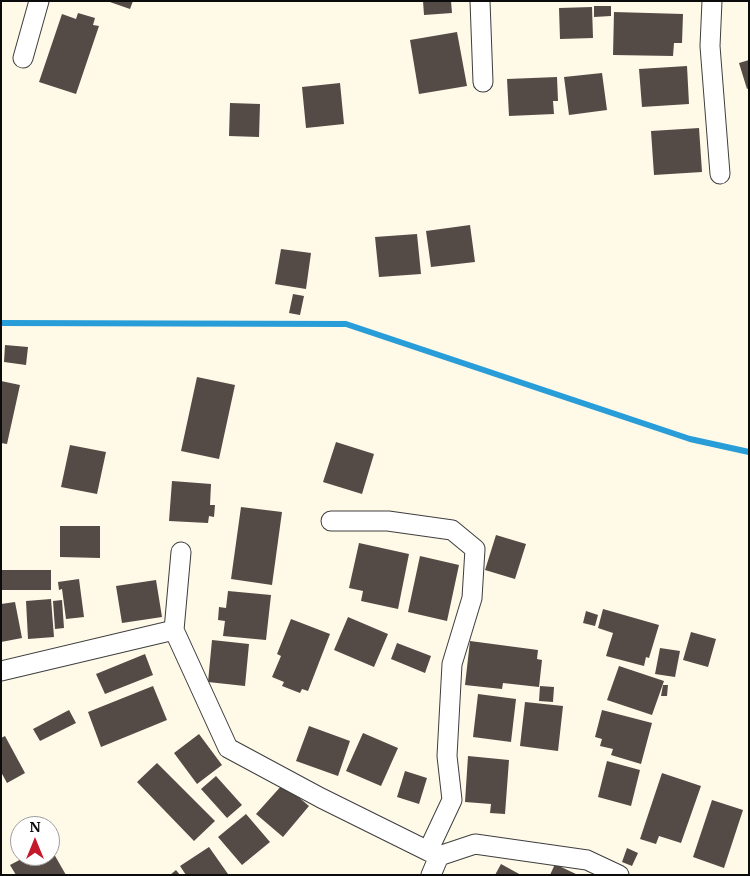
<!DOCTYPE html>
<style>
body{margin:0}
#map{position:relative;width:750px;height:876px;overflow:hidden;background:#fff9e8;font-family:Merriweather,serif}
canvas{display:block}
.frame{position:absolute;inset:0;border:2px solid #0b0b0b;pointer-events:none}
.north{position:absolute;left:10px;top:816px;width:50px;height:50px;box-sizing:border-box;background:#fff;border:1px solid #9d9d9d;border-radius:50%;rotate:0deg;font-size:14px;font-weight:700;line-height:20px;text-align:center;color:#0b0b0b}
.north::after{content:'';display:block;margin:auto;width:18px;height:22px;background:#c5182b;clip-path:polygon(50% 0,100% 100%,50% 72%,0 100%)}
</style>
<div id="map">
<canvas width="750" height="876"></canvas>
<div class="frame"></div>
<div class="north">N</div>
</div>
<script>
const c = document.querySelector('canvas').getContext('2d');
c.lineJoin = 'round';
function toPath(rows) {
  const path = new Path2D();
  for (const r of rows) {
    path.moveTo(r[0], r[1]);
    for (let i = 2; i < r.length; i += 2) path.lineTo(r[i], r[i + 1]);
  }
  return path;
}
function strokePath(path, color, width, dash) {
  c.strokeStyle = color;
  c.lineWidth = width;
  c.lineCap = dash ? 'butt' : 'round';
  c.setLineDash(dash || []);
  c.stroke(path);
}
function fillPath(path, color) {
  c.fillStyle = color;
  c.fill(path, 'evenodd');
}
const stream = toPath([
 [1,323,346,324,690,439,749,452]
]);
const building = toPath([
 [107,1,133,1,130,9],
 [423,1,451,1,452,13,424,15],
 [594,6,611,6,611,16,594,17],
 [592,7,593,38,560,39,559,8],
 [614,12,683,14,682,43,674,43,673,56,613,55],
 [78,13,95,18,93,25,99,26,76,94,39,82,62,14,76,19],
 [457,32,467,86,419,94,410,40],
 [749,60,749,88,747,89,739,63],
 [687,66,689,104,642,107,639,69],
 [602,73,607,110,569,115,564,77],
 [557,77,558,101,553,101,554,114,509,116,507,79],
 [340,83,344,124,306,128,302,87],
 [230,103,260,104,259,137,229,136],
 [699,128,702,172,654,175,651,131],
 [470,225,475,262,431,267,426,231],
 [417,234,421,274,379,277,375,237],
 [281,249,311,253,306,289,275,284],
 [293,294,304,296,300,315,289,313],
 [5,345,28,347,26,365,4,362],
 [197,377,235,385,219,459,181,451],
 [1,381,20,385,7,444,1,443],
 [336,442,374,454,362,494,323,482],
 [70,445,106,452,97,494,61,487],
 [172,481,211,484,210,505,215,505,214,517,209,516,208,523,169,521],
 [241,507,282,512,272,585,231,579],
 [60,526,100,526,100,558,60,557],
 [496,535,526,544,515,579,485,570],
 [359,543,409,554,398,609,361,601,363,591,349,588],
 [420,556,459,565,447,621,408,612],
 [2,570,51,570,51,590,2,590],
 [79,579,84,617,66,619,62,589,59,590,58,582],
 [156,580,162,617,122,623,116,586],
 [228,591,271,595,266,640,223,636,225,621,218,620,219,607,226,608],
 [51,599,54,637,28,639,26,601],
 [62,600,64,628,55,629,53,601],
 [15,602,22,638,1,642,1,604],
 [603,609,659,625,649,658,646,657,644,666,606,656,613,633,598,628],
 [586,611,598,615,595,626,583,623],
 [348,617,388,634,374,667,334,650],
 [291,619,330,634,308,691,302,689,300,693,282,686,284,682,272,677,281,656,277,654],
 [691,632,716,639,708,667,683,660],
 [212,640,249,644,245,686,208,682],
 [470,641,538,650,537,659,542,660,539,687,503,683,502,689,465,685],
 [397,643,431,656,425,673,391,659],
 [660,648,680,651,675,677,655,674],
 [145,654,153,675,105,694,96,674],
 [619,666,664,681,652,715,607,700],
 [663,685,668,685,667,696,661,696],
 [153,686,167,720,101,747,88,712],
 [540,686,554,687,553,702,539,701],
 [478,694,516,699,511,742,473,737],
 [525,702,563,706,558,751,520,746],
 [69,710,76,723,40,741,33,729],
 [602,710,652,723,641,764,611,755,613,749,600,746,602,739,595,737],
 [309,726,350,741,338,776,296,761],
 [363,733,398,748,381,786,346,771],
 [199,734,222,765,197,784,174,753],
 [5,736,25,773,7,783,1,772,1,738],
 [468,756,509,760,505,814,490,813,491,804,465,802],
 [607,761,640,770,631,806,598,797],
 [157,763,215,821,194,841,137,782],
 [405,771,427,778,419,804,397,797],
 [662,773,701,786,681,843,659,836,656,844,640,839],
 [216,776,242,805,227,818,201,789],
 [283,784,309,806,283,837,256,814],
 [712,800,743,810,724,868,693,857],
 [246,814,270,842,242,865,218,837],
 [50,847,66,875,16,875,10,865,27,856,50,856],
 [209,847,228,874,186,875,180,866],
 [627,848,638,853,632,866,622,862],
 [501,864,521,875,495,875],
 [555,864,578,875,550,875],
 [176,870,180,875,170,875]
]);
const street = toPath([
 [480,1,483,82],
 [712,1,710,46,720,174],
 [23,58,39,1],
 [331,521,388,521,452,530,475,549,472,598,452,664,447,756,452,800,428,851,439,856,475,844,587,860,619,875],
 [181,552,174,630,228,748,321,798,428,851],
 [1,671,174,630],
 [431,875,439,856]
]);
strokePath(stream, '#299dd8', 6);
fillPath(building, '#544b46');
strokePath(street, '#3e3e3e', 21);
strokePath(street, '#fff', 19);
</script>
